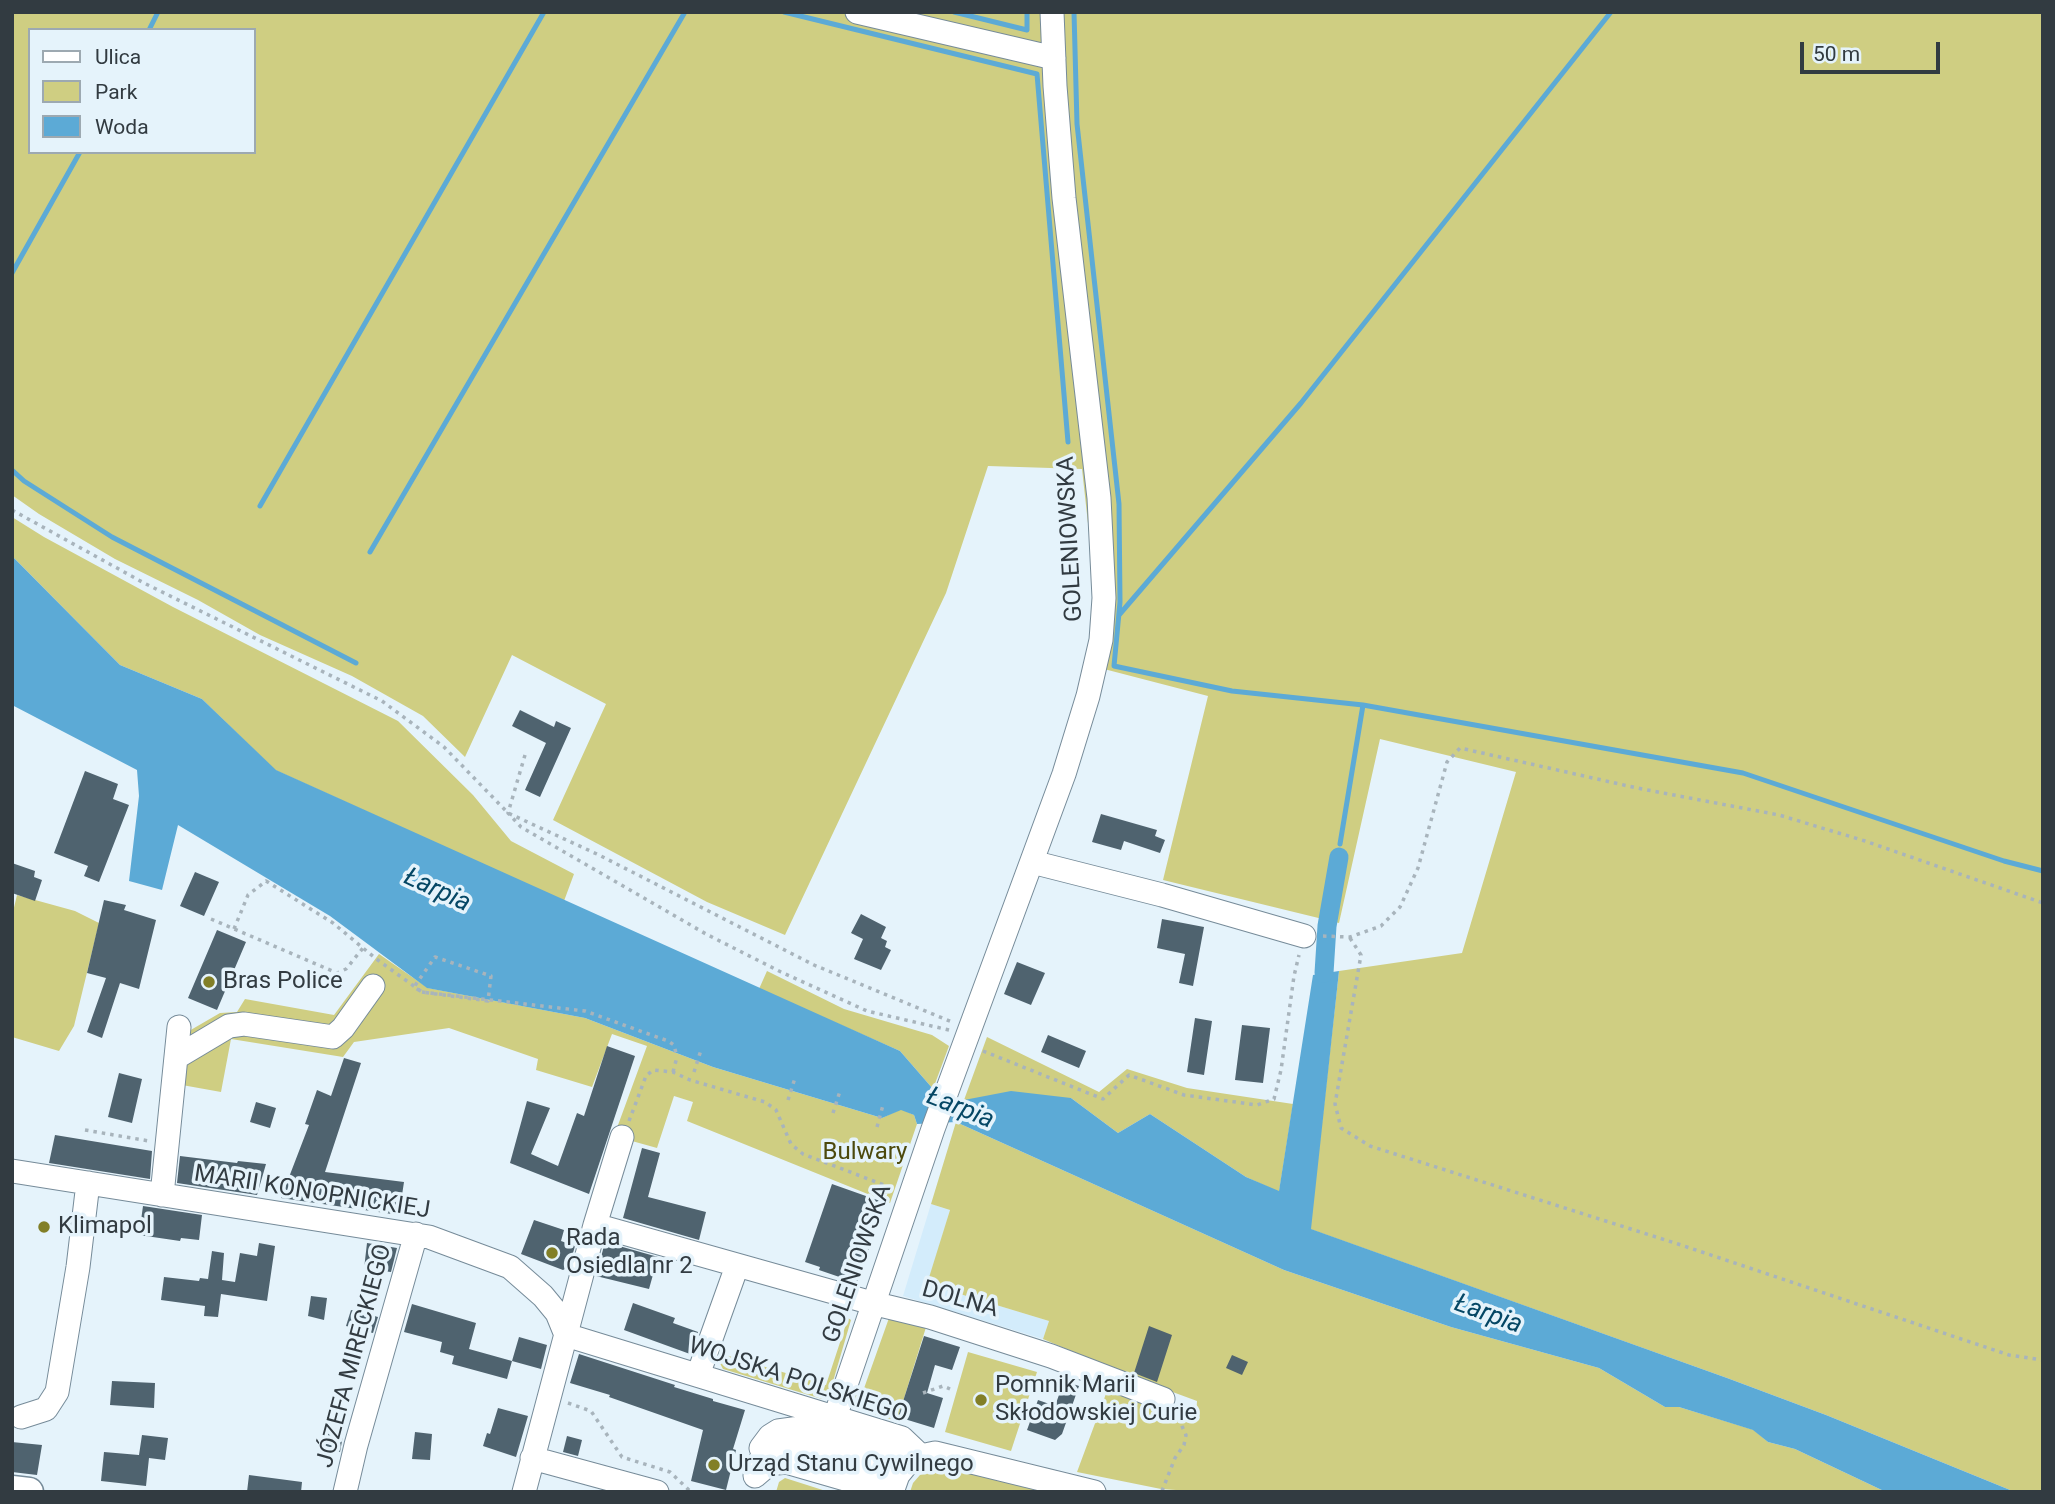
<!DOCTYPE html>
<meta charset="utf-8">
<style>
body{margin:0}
#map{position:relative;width:2055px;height:1504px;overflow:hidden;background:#e5f3fb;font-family:Roboto,sans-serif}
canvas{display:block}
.frame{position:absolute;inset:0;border:14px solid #323b41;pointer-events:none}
.legend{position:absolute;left:28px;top:28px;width:228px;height:126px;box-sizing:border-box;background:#e5f3fb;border:2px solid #9da9b1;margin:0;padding:9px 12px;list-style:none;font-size:21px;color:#323b41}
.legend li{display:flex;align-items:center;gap:14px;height:35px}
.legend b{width:35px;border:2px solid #9da9b1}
.scale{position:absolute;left:1800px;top:42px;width:140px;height:32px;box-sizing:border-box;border:4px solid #323b41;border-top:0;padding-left:9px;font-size:21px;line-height:24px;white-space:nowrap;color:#323b41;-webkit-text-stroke:5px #e5f3fb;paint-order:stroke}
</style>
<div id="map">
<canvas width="2055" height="1504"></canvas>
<div class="frame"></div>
<ul class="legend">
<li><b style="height:9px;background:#fff"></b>Ulica</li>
<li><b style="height:19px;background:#cfce82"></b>Park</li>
<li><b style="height:19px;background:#5caad6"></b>Woda</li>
</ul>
<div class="scale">50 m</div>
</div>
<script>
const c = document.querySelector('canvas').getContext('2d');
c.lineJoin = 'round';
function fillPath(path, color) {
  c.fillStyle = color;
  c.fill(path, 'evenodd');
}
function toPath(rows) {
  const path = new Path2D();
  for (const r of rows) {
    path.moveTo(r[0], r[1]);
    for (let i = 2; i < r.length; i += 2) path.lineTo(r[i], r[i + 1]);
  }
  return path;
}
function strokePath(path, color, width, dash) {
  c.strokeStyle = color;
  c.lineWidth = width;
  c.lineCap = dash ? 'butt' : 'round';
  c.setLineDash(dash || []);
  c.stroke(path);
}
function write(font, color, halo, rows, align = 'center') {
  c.font = font + ' Roboto,sans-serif';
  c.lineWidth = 7;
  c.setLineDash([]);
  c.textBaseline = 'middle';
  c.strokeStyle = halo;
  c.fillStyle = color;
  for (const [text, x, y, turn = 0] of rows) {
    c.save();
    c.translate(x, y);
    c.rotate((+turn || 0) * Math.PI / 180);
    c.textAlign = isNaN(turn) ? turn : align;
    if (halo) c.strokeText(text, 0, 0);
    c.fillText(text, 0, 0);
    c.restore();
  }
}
const built = toPath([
 [931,1204,950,1210,928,1284,1049,1321,1043,1339,903,1296]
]);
const green = toPath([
 [12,12,2043,12,2043,1492,2015,1492,1826,1415,1727,1378,1310,1229,1339,971,1462,953,1516,772,1380,739,1339,923,1163,880,1208,696,1104,669,1082,469,988,466,946,593,785,935,707,902,553,820,606,704,512,655,465,757,423,716,352,676,260,635,198,600,115,559,39,514,12,495],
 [30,30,254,30,254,152,30,152],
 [12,517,44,537,173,607,398,721,473,795,511,841,574,874,564,901,275,770,202,699,120,665,12,556],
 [17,895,75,911,99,923,74,1026,59,1051,12,1037,12,916],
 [379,954,428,988,585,1018,713,1067,882,1118,901,1109,914,1115,917,1124,890,1203,687,1121,693,1102,674,1096,657,1148,614,1136,647,1046,612,1034,592,1087,536,1070,538,1059,449,1028,354,1042,343,1057,231,1039,221,1092,182,1085,189,1031,220,1013,237,1012,245,999,334,1015],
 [767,971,844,1009,932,1035,949,1046,933,1089,900,1051,759,989],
 [987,1037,1099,1092,1127,1069,1187,1088,1293,1104,1279,1192,1246,1177,1150,1114,1118,1133,1071,1098,964,1100],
 [956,1122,1284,1270,1451,1327,1599,1368,1665,1407,1679,1407,1754,1430,1768,1442,1795,1449,1886,1492,1206,1492,1161,1489,1077,1472,1107,1391,1196,1418,1197,1401,1132,1377,1043,1339,1049,1321,927,1284,950,1210,931,1204],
 [848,1318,851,1320,829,1395,822,1399,723,1369,716,1356,716,1343,722,1354,826,1385],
 [889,1318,927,1324,897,1421,854,1408,852,1405,857,1393,862,1394],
 [968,1352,1037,1372,1011,1451,945,1432],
 [944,1467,1049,1492,910,1492,913,1483,920,1475],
 [785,1478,829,1492,776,1492,779,1482]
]);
const water = toPath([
 [12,556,120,665,202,699,276,770,900,1051,933,1089,964,1100,1011,1091,1071,1098,1118,1133,1150,1114,1246,1177,1279,1191,1313,975,1339,971,1311,1229,1727,1378,1826,1415,2015,1492,1886,1492,1795,1449,1768,1442,1753,1430,1679,1407,1665,1407,1599,1368,1451,1327,1284,1270,956,1122,917,1124,914,1115,901,1110,882,1118,713,1067,585,1018,427,988,330,916,178,825,162,890,129,881,139,796,137,770,12,705]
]);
const stream = toPath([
 [784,12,1037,74,1068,442],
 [954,12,1027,30,1027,12],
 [1074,12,1077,124,1119,504,1120,602,1114,666,1232,691,1363,705,1340,844],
 [149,30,158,12],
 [12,273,80,152],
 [12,470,24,481,112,537,356,663],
 [260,506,544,12],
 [370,552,685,12],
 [1119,615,1301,403,1611,12],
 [1363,705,1743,773,2004,861,2043,871]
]);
const canal = toPath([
 [1324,973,1327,926,1339,857]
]);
const building = toPath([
 [520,710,554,727,556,721,571,728,540,797,525,790,546,743,512,726],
 [85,771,118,784,113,799,129,805,99,882,84,876,88,866,54,853],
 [1101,814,1157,830,1155,836,1165,840,1160,853,1124,841,1121,850,1092,842],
 [12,863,35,871,34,877,42,880,35,901,12,893],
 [195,872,219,882,204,916,180,906],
 [104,900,126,905,124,910,156,920,139,989,120,983,102,1038,87,1032,106,978,87,973],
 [861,914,886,927,881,938,887,941,885,947,891,950,881,970,854,959,863,939,851,933],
 [1162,919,1204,927,1193,986,1179,983,1185,954,1157,948],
 [217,930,246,942,217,1010,188,998],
 [1017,962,1045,973,1031,1005,1004,994],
 [1195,1018,1212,1021,1204,1075,1187,1072],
 [1242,1025,1270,1028,1263,1083,1235,1080],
 [1048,1035,1086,1051,1079,1068,1041,1052],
 [607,1046,635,1056,589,1194,510,1163,527,1101,550,1108,531,1154,558,1166,577,1113,584,1116],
 [344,1058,361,1063,325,1172,404,1182,399,1215,281,1198,309,1125,305,1124,317,1090,331,1096],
 [119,1073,142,1079,132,1123,108,1117],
 [256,1102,276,1108,270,1128,250,1122],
 [55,1135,152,1151,150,1179,49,1163],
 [642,1148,660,1153,648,1197,706,1212,699,1240,623,1218],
 [180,1156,237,1163,238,1161,266,1164,257,1195,177,1183],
 [832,1184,880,1201,866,1243,870,1245,857,1283,819,1270,820,1267,805,1262],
 [143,1206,202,1215,199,1240,181,1238,180,1241,139,1235],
 [534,1220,564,1230,561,1241,575,1246,569,1267,563,1270,521,1254],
 [605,1242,658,1257,649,1289,596,1276],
 [259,1243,275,1246,267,1301,221,1294,218,1317,204,1316,205,1306,161,1300,164,1277,199,1281,200,1278,208,1279,212,1251,224,1253,222,1280,235,1282,240,1253,257,1256],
 [367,1243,397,1248,391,1272,364,1269],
 [311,1296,327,1298,324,1320,308,1316],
 [633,1303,675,1318,673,1323,698,1332,690,1354,624,1330],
 [412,1304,476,1323,469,1349,512,1361,507,1379,452,1364,454,1356,440,1352,442,1342,404,1332],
 [351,1310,378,1317,373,1333,346,1326],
 [1149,1326,1172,1335,1157,1382,1134,1373],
 [924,1336,960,1347,952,1370,935,1365,927,1393,943,1398,934,1428,898,1417],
 [519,1337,547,1345,541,1369,512,1361],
 [579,1354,675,1385,674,1387,713,1399,713,1401,745,1410,733,1449,736,1450,726,1490,691,1481,703,1430,609,1397,610,1395,570,1383],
 [1232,1355,1248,1362,1242,1375,1226,1368],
 [112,1381,155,1383,154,1408,110,1405],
 [1064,1381,1079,1386,1062,1434,1055,1440,1027,1430,1038,1400,1055,1406],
 [498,1408,528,1416,516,1457,483,1446,487,1433,490,1434],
 [328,1428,344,1430,340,1452,325,1450],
 [415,1432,432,1434,430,1460,412,1459],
 [142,1435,168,1438,165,1460,149,1458,146,1486,101,1481,104,1452,139,1455],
 [567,1436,582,1440,578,1456,563,1452],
 [12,1442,42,1445,37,1475,12,1472],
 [249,1475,302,1482,301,1492,247,1492]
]);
const path = toPath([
 [12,510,144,583,382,701,444,747,508,813,599,855,814,965,952,1022],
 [525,755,508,813,521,827,706,934,781,972,867,1011,949,1030],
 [211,919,337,973,346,969,363,948],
 [234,929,248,895,266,881,333,923,375,958,422,992,488,1001,491,976,435,957,414,987,422,992],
 [1323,936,1350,937,1381,926,1400,907,1418,868,1447,762,1460,748,1637,788,1779,815,1865,841,2043,903],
 [1350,938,1361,955,1335,1104,1341,1128,1370,1146,1678,1244,2009,1355,2043,1360],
 [983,1051,1103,1099,1129,1075,1184,1095,1257,1105,1274,1099,1281,1070,1294,976,1299,955],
 [673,1072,677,1057],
 [694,1072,701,1050],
 [788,1100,795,1078],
 [833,1113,840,1091],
 [629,1121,646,1076,653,1070,673,1072,690,1080,765,1102,776,1110,791,1144,803,1154,892,1188],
 [877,1127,883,1105],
 [85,1130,149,1141],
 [923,1393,943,1386,950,1389],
 [568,1403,591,1411,622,1457,670,1472,691,1492],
 [1162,1491,1175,1458,1184,1445,1186,1435,1176,1413]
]);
const minor = toPath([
 [857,12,1054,58],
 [1032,862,1162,895,1304,936],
 [177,1057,229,1026,244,1024,333,1037,343,1028,373,986],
 [12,1171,429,1237,510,1267,543,1296,557,1313,566,1335,902,1438,921,1456],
 [162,1195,179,1027],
 [595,1225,872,1303,930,1317,1051,1356,1163,1399],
 [698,1375,737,1266],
 [21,1417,46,1409,57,1392,78,1267,88,1183],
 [835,1417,933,1129,1064,774,1088,696,1101,640,1104,598,1099,498,1064,198,1055,86,1052,12],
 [761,1448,770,1436,778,1431,800,1428,911,1461],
 [532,1458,657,1492],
 [758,1464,767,1450,777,1445,790,1443,898,1475],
 [755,1476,769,1464,786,1462,890,1492],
 [345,1492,356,1445,416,1234],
 [524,1492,595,1225,622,1137],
 [892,1492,898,1475,907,1464,921,1456,935,1453,1094,1492]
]);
const major = toPath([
 [12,1490,29,1492]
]);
const pathBridge = toPath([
 [422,992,585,1011,668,1041,674,1045,677,1057]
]);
const markers = [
 [209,982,7,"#827f27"],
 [44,1227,7,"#827f27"],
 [552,1253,7,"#827f27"],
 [981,1400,7,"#827f27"],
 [714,1465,7,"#827f27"]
];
const streetNames = [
 ["GOLENIOWSKA",1071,539,-93],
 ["MARII KONOPNICKIEJ",312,1193,9],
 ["GOLENIOWSKA",858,1264,-71],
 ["DOLNA",960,1300,16],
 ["JÓZEFA MIRECKIEGO",355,1356,-75],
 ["WOJSKA POLSKIEGO",798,1381,18]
];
const poiNames = [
 ["Bras Police",223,982],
 ["Klimapol",58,1227],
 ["Rada",566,1239],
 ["Osiedla nr 2",566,1267],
 ["Pomnik Marii",995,1386],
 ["Skłodowskiej Curie",995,1414],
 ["Urząd Stanu Cywilnego",728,1465]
];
const parkNames = [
 ["Bulwary",865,1153]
];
const waterNames = [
 ["Łarpia",437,891,25],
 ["Łarpia",960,1109,22],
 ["Łarpia",1488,1315,20]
];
fillPath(built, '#d3ecfb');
fillPath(green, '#cfce82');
fillPath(water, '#5caad6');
strokePath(stream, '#5caad6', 5);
strokePath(canal, '#5caad6', 19);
fillPath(building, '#4f636f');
strokePath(minor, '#768b99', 25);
strokePath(major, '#768b99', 31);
strokePath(path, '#a8b4bc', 3.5, [3.5, 5]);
strokePath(minor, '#fff', 23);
strokePath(major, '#fff', 28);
strokePath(pathBridge, '#a8b4bc', 3.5, [3.5, 5]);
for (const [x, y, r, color] of markers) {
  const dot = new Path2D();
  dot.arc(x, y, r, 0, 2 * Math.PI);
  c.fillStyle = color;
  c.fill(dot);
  strokePath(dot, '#e5f3fb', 2.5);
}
write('24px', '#323b41', '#e5f3fb', streetNames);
write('24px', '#323b41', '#e5f3fb', poiNames, 'left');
write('24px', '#4c490c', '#e5f3fb', parkNames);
write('italic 26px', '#054765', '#e5f3fb', waterNames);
</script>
